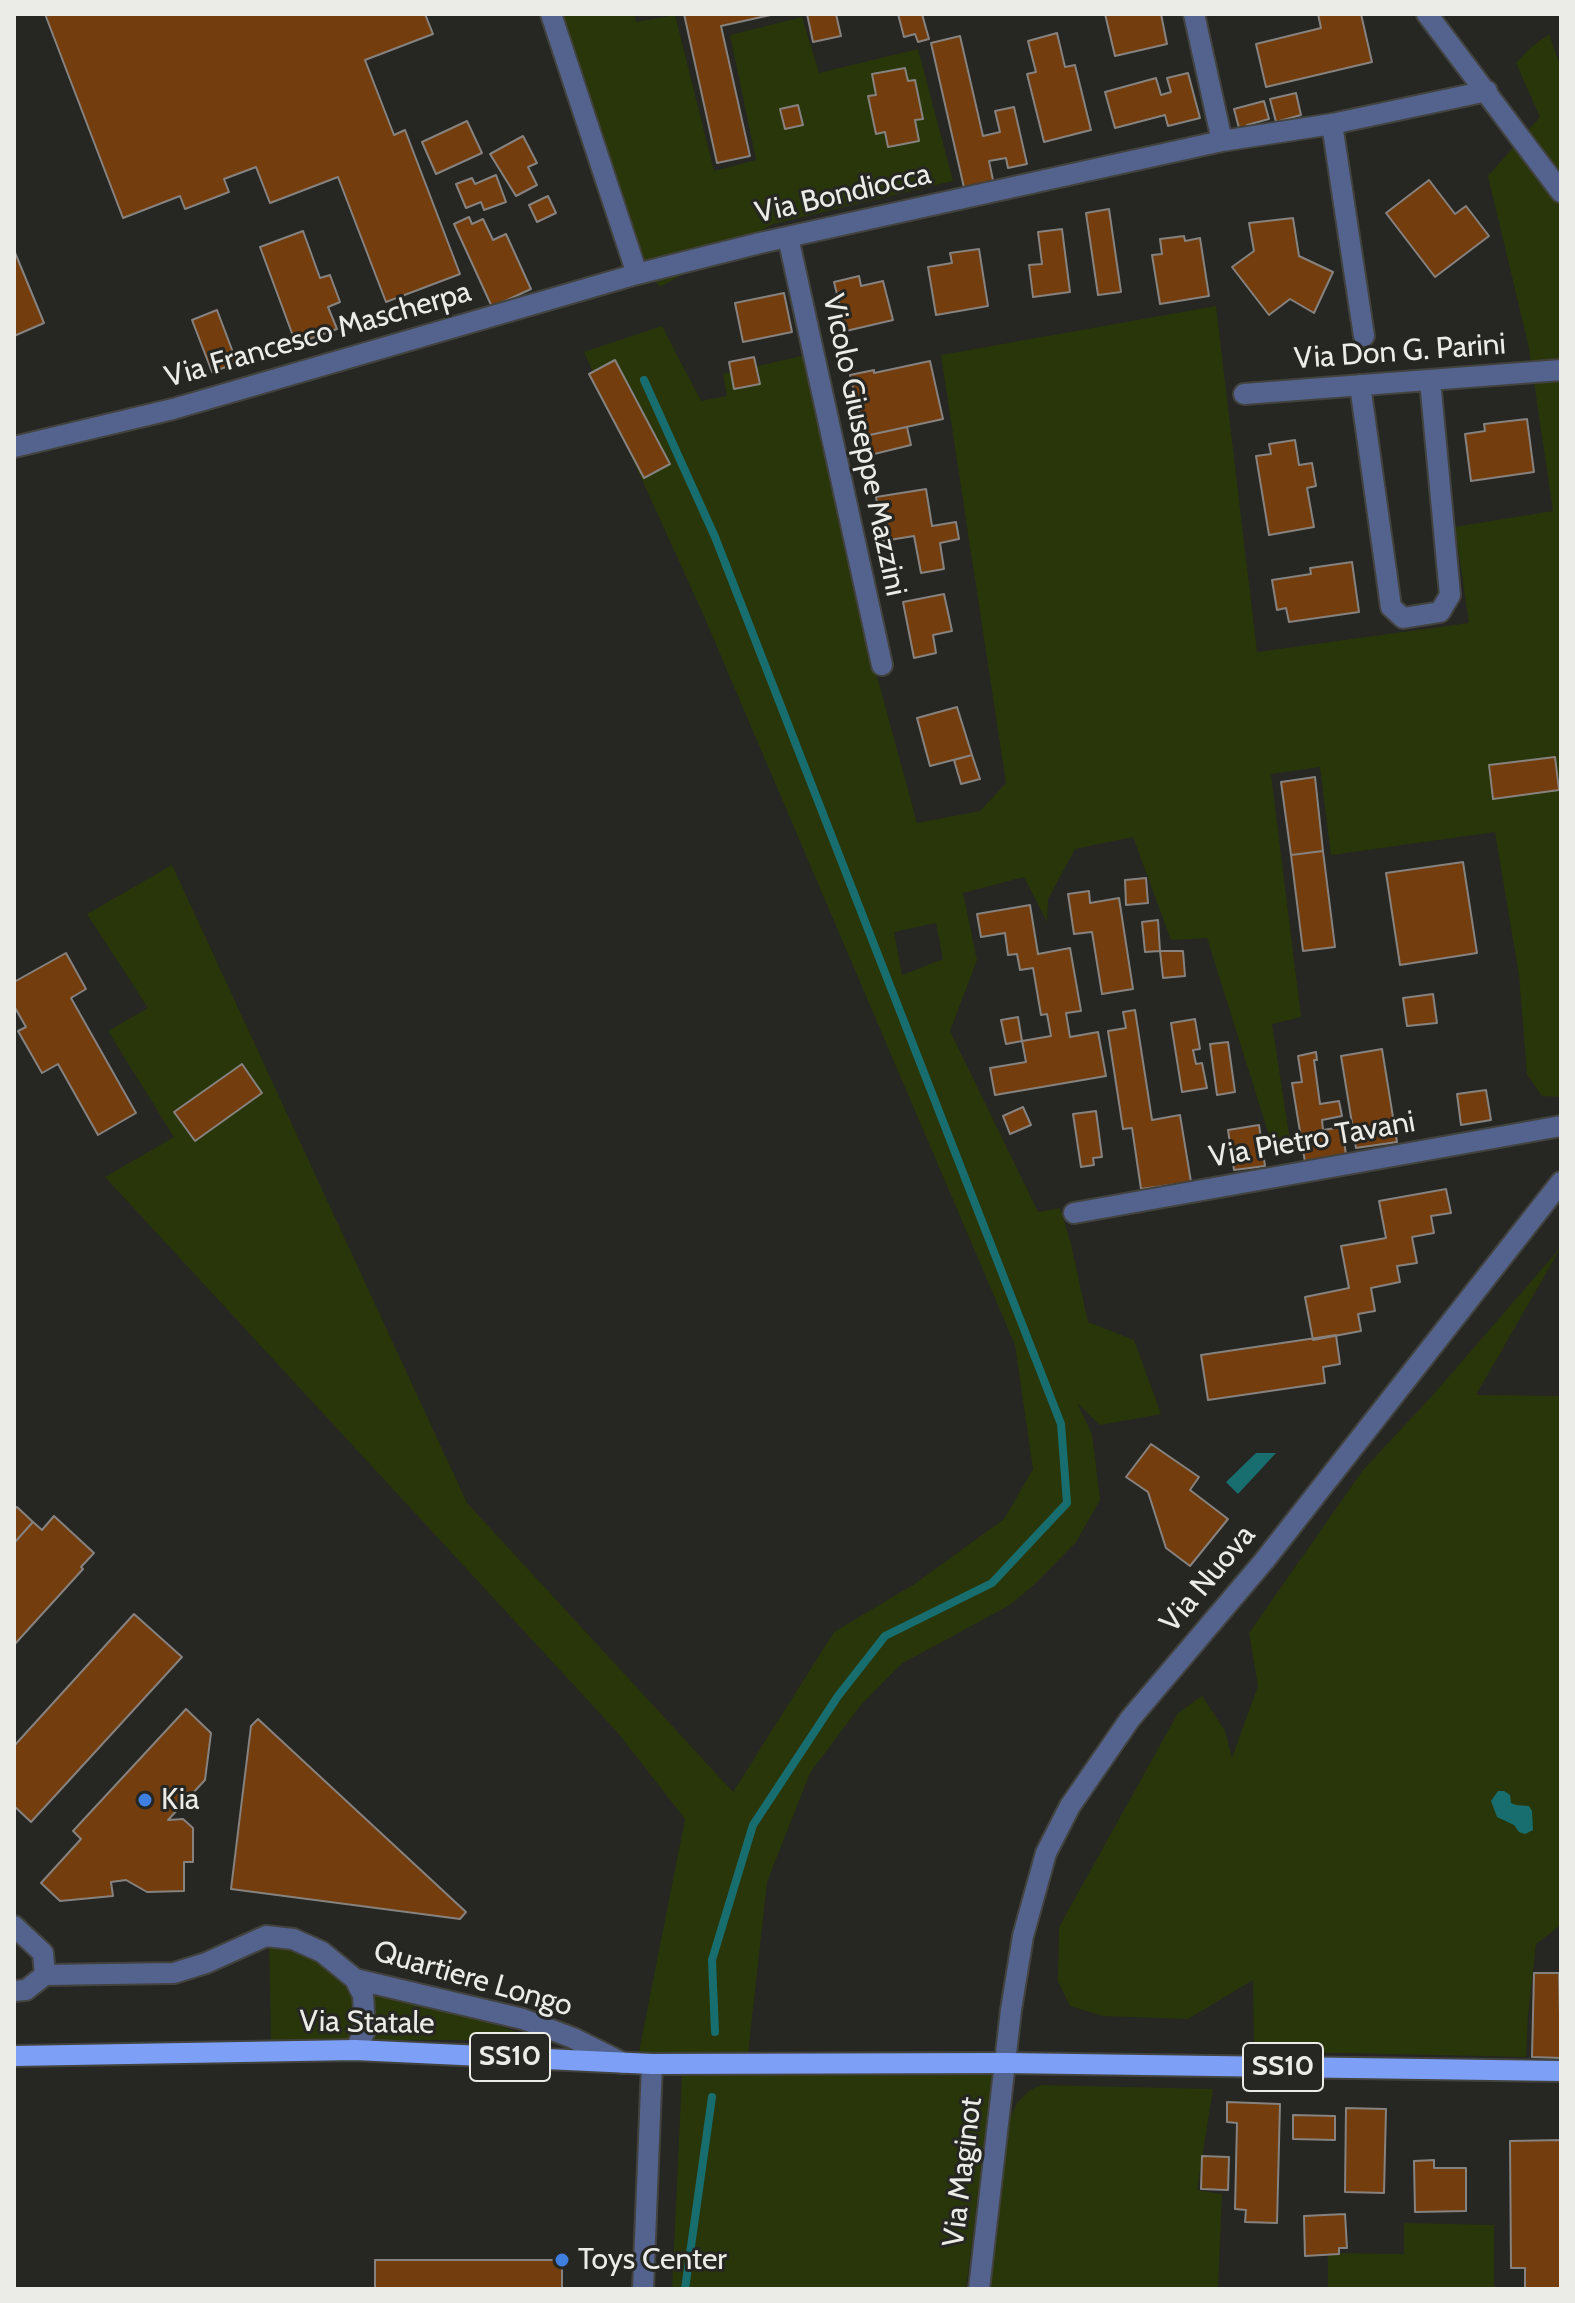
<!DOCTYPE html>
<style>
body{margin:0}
#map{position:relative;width:1575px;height:2303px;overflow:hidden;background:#262622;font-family:Cabin,sans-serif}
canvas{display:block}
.frame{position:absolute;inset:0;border:16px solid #ebebe8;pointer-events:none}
</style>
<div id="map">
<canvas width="1575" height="2303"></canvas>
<div class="frame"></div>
</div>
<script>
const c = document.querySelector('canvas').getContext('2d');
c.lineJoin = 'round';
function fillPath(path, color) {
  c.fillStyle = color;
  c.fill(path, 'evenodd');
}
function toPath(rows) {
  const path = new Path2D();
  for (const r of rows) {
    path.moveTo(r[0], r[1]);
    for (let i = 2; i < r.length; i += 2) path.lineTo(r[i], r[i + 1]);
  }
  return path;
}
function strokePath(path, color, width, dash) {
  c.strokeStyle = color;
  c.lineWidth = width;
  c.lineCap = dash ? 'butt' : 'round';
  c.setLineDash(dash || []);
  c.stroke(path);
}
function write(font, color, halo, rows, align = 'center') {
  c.font = font + ' Cabin,sans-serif';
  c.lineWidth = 6;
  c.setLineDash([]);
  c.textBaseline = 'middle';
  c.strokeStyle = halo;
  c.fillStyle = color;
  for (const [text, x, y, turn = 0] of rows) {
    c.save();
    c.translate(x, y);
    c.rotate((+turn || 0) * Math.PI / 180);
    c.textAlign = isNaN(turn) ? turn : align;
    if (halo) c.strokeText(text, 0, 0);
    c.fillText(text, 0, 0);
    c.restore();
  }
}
const green = toPath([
 [556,14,634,14,636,22,675,15,714,171,756,160,730,35,802,17,819,73,918,49,953,181,773,224,660,287,628,245],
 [1549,34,1561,68,1561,1097,1542,1096,1527,1074,1519,975,1495,832,1331,855,1320,767,1271,774,1301,1017,1272,1024,1291,1147,1274,1151,1207,938,1171,940,1133,837,1075,849,1048,899,1047,922,1024,877,963,893,977,960,950,1031,1038,1212,1060,1208,1071,1244,1088,1322,1134,1340,1161,1414,1100,1425,1077,1403,1092,1434,1100,1500,1076,1542,1035,1584,1010,1605,901,1664,860,1706,810,1773,767,1882,748,2054,993,2071,966,2289,672,2289,683,2054,639,2052,685,1819,618,1733,105,1177,174,1137,108,1031,148,1008,87,914,172,865,467,1503,733,1792,834,1632,916,1583,1004,1519,1033,1469,1015,1345,703,614,584,352,662,326,701,401,727,396,723,374,806,355,869,647,917,823,980,811,1006,783,941,355,1216,306,1257,652,1469,623,1455,527,1553,511,1529,348,1488,176,1540,117,1516,63,1529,49],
 [936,923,943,959,902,975,894,932],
 [1561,1247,1476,1395,1561,1396,1561,1925,1536,1944,1528,2015,1526,2057,1254,2051,1253,1980,1188,2019,1103,2016,1070,2006,1058,1981,1059,1927,1178,1713,1202,1696,1225,1731,1232,1758,1258,1686,1249,1633,1363,1470,1432,1396],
 [307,1934,380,1986,541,2040,271,2040,269,1938],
 [1041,2085,1213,2089,1197,2190,1222,2194,1218,2289,987,2289,1006,2127,1017,2103,1030,2090],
 [1404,2223,1494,2225,1494,2289,1328,2289,1328,2253,1404,2254]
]);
const water = toPath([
 [1256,1453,1276,1453,1238,1494,1226,1482],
 [1498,1791,1504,1791,1510,1795,1511,1803,1516,1805,1529,1806,1532,1811,1533,1830,1525,1834,1519,1832,1514,1825,1497,1817,1491,1801]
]);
const stream = toPath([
 [644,380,715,537,1061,1424,1067,1503,992,1583,885,1636,838,1696,753,1825,712,1960,715,2032],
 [685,2289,712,2097]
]);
const building = toPath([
 [45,14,425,14,433,34,365,60,394,135,405,130,460,274,386,302,338,177,270,203,256,167,224,179,229,192,185,209,180,196,123,218,45,14],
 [684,14,775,14,721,26,750,156,717,163,684,14],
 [807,14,836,14,841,36,813,42,807,14],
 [898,14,922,14,929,39,918,42,915,34,904,37,898,14],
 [1105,14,1161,14,1167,44,1115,56,1105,14],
 [1318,14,1361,14,1372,62,1266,87,1256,44,1321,28,1318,14],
 [1057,33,1065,67,1075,65,1091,130,1044,142,1027,74,1036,72,1028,41,1057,33],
 [960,36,983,136,1000,132,995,111,1014,107,1027,164,1008,168,1006,158,989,161,994,185,965,192,931,43,960,36],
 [905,68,908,81,915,80,923,119,915,120,919,141,888,147,885,132,876,134,868,96,876,95,872,74,905,68],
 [1188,73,1200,118,1168,126,1165,115,1115,128,1105,92,1156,78,1161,95,1171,92,1167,78,1188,73],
 [1296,93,1301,115,1276,122,1270,99,1296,93],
 [1264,101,1269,119,1247,125,1248,130,1240,132,1234,109,1264,101],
 [798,105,803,125,785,129,780,109,798,105],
 [467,121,482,153,436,174,422,142,467,121],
 [523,136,537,163,528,167,537,185,516,196,490,154,523,136],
 [496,175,506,202,484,210,481,202,466,208,456,184,472,178,475,184,496,175],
 [1429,180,1455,214,1466,206,1489,236,1435,277,1386,213,1429,180],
 [548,196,556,213,537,222,529,205,548,196],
 [1109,209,1121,292,1098,295,1086,213,1109,209],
 [469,217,472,224,483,219,493,240,506,234,531,289,492,307,454,224,469,217],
 [1293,218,1299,256,1333,272,1314,313,1290,299,1269,315,1232,267,1254,251,1249,223,1293,218],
 [1062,229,1070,292,1033,297,1029,265,1042,264,1038,232,1062,229],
 [303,231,320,278,330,275,340,302,328,307,337,329,296,344,260,247,303,231],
 [1184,236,1185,241,1200,238,1209,296,1160,304,1152,255,1162,254,1160,239,1184,236],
 [979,249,988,306,936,315,928,267,952,263,950,253,979,249],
 [14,250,44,323,14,336,14,250],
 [859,276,861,286,883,281,893,320,846,331,834,282,859,276],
 [784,293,792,332,743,342,735,303,784,293],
 [217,310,237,363,212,372,192,320,217,310],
 [754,357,760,384,734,389,729,362,754,357],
 [615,360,670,464,644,478,589,374,615,360],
 [930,361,943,419,865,436,850,375,874,370,874,373,930,361],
 [1527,419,1534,472,1471,481,1465,434,1485,431,1484,424,1527,419],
 [907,427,911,445,870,455,865,436,907,427],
 [1295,440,1299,465,1312,463,1316,486,1307,488,1314,527,1269,535,1256,456,1271,454,1269,444,1295,440],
 [926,489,932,526,956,522,959,539,940,543,944,569,921,573,914,536,883,541,876,497,926,489],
 [1352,562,1359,612,1289,622,1286,608,1277,610,1272,580,1311,574,1310,568,1352,562],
 [944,594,952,631,933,635,936,653,914,658,903,602,944,594],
 [957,707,972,755,930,766,917,718,957,707],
 [972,755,980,779,961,784,954,760,972,755],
 [1555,757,1559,790,1493,799,1489,765,1555,757],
 [1315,777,1323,851,1291,855,1281,782,1315,777],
 [1323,851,1335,947,1303,951,1291,855,1323,851],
 [1463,862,1477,953,1400,965,1386,873,1463,862],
 [1146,878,1148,903,1126,905,1125,880,1146,878],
 [1089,891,1090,903,1119,898,1133,989,1102,994,1092,932,1074,934,1068,894,1089,891],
 [1030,905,1038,954,1070,948,1081,1011,1066,1013,1070,1037,1098,1032,1106,1076,995,1095,990,1068,1026,1062,1022,1041,1051,1036,1047,1014,1041,1015,1033,968,1020,970,1017,954,1008,955,1005,933,981,937,977,914,1030,905],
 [1158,920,1160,951,1145,952,1142,922,1158,920],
 [1160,951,1183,951,1185,976,1163,978,1160,951],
 [66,953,86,989,71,998,136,1113,98,1135,58,1064,42,1073,18,1031,26,1027,14,1006,14,982,66,953],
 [1433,994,1437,1023,1407,1026,1403,998,1433,994],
 [1135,1010,1152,1120,1180,1115,1191,1182,1141,1189,1132,1128,1123,1129,1108,1031,1126,1028,1123,1012,1135,1010],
 [1018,1017,1022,1041,1006,1044,1001,1020,1018,1017],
 [1195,1019,1200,1049,1193,1050,1196,1064,1202,1063,1207,1088,1182,1092,1171,1023,1195,1019],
 [1228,1042,1235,1092,1217,1095,1210,1044,1228,1042],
 [1382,1049,1397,1142,1356,1148,1341,1056,1382,1049],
 [1316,1052,1317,1060,1314,1060,1320,1104,1339,1101,1342,1116,1322,1120,1323,1130,1342,1127,1346,1155,1305,1162,1292,1083,1302,1082,1298,1056,1316,1052],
 [242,1064,262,1093,195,1141,174,1112,242,1064],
 [1486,1090,1491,1120,1461,1125,1457,1094,1486,1090],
 [1023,1107,1031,1125,1010,1134,1003,1116,1023,1107],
 [1096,1111,1102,1157,1093,1158,1094,1165,1081,1167,1073,1114,1096,1111],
 [1259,1125,1265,1166,1234,1170,1228,1130,1259,1125],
 [1446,1189,1451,1213,1431,1216,1434,1233,1412,1237,1417,1263,1397,1266,1400,1282,1371,1288,1375,1311,1358,1314,1361,1331,1313,1340,1305,1297,1349,1288,1341,1246,1386,1238,1379,1201,1446,1189],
 [1336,1335,1340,1364,1323,1367,1325,1383,1208,1400,1201,1355,1336,1335],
 [1151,1444,1199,1477,1190,1490,1228,1519,1190,1566,1166,1548,1148,1492,1126,1477,1151,1444],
 [17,1507,33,1522,14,1543,14,1510,17,1507],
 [54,1516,94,1553,81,1567,83,1569,14,1645,14,1543,33,1522,42,1530,54,1516],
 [134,1614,182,1657,31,1822,14,1806,14,1746,134,1614],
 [186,1709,211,1733,205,1780,168,1820,183,1819,193,1828,193,1862,184,1862,184,1891,147,1892,126,1880,111,1882,113,1896,60,1901,41,1883,81,1839,73,1831,186,1709],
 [258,1719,466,1912,460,1919,231,1889,251,1726,258,1719],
 [1534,1973,1559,1973,1561,2058,1532,2057,1534,1973],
 [1227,2102,1280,2104,1277,2223,1245,2222,1246,2210,1235,2209,1237,2123,1227,2122,1227,2102],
 [1346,2108,1386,2109,1384,2193,1345,2192,1346,2108],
 [1293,2115,1335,2116,1335,2140,1293,2139,1293,2115],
 [1561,2140,1560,2289,1525,2289,1525,2268,1511,2268,1510,2141,1561,2140],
 [1202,2156,1229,2157,1228,2190,1201,2189,1202,2156],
 [1434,2160,1434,2168,1466,2168,1466,2211,1415,2212,1414,2161,1434,2160],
 [1345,2214,1347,2248,1339,2248,1339,2254,1305,2256,1304,2216,1345,2214],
 [375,2260,562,2260,562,2289,375,2289,375,2260]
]);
const minor = toPath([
 [551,14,637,274,760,243,1222,141,1332,124,1487,91],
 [1194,14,1222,141],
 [1427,14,1561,192],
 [1332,124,1364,336],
 [788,237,882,665],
 [1360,385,1391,607,1403,618,1440,612,1450,595,1430,380],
 [1244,394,1561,370],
 [14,447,173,409,637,274],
 [1074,1213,1561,1126],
 [14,1926,43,1953,45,1975],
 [45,1975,174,1973,206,1963,266,1936,293,1939,322,1952,355,1979,523,2019,573,2038,623,2063],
 [14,1991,26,1990,45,1975],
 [355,2050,365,2031,363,1995,355,1979],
 [643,2289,652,2064],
 [979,2289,1011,2010,1023,1936,1046,1853,1070,1806,1130,1719,1264,1561,1561,1182]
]);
const major = toPath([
 [14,2056,355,2050,652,2064,1006,2063,1561,2071]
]);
const markers = [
 [145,1800,8,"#3f7fe0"],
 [562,2260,8,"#3f7fe0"]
];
const shields = [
 [510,2057,80],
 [1283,2067,80]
];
const shieldNames = [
 ["SS10",510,2057],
 ["SS10",1283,2067]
];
const streetNames = [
 ["Via Bondiocca",843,194,-13],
 ["Via Francesco Mascherpa",318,335,-16],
 ["Via Don G. Parini",1400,352,-4],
 ["Vicolo Giuseppe Mazzini",864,445,78],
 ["Via Pietro Tavani",1312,1140,-10],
 ["Via Nuova",1208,1579,-50],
 ["Quartiere Longo",473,1979,16],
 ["Via Statale",367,2023,1],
 ["Via Maginot",963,2172,-83]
];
const poiNames = [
 ["Kia",161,1800],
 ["Toys Center",578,2260]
];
fillPath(green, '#29360a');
fillPath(water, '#186e6f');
strokePath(stream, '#186e6f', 8);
fillPath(building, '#743d0d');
strokePath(building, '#86827f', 2);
strokePath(minor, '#42423e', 24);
strokePath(major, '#42423e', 24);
strokePath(minor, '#53638d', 20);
strokePath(major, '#7e9ff6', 20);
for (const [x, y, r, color] of markers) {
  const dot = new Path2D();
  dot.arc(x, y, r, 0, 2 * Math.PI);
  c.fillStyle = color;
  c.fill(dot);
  strokePath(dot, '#262622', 3);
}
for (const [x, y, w] of shields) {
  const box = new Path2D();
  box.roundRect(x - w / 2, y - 24, w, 48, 6);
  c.fillStyle = '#262622';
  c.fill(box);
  strokePath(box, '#ebebe8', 2);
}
write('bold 28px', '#ebebe8', null, shieldNames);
write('30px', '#ebebe8', '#262622', streetNames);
write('30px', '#ebebe8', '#262622', poiNames, 'left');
</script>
